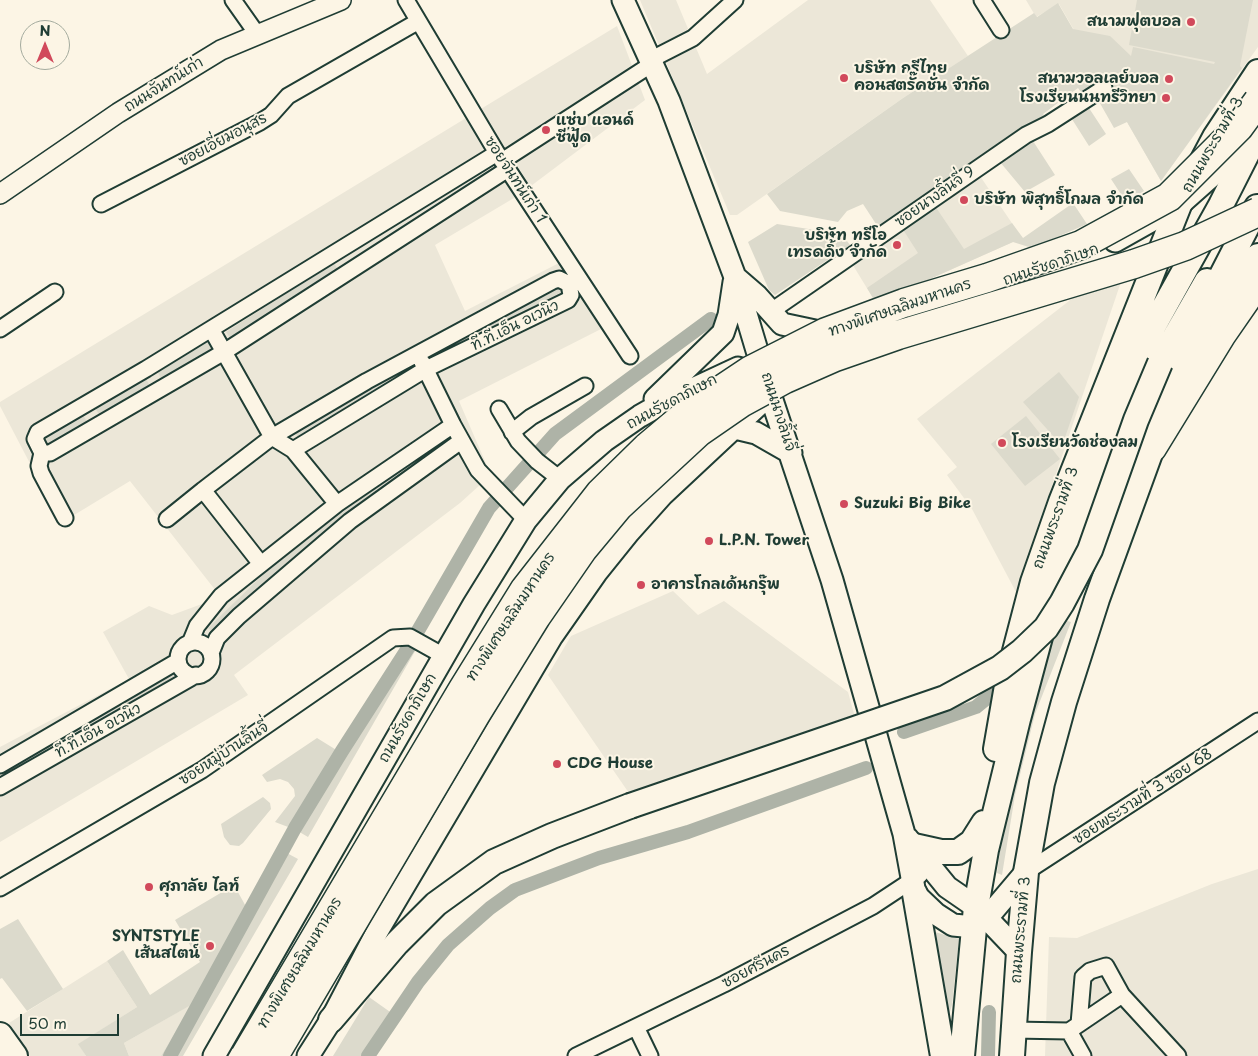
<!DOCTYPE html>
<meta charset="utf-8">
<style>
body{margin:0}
#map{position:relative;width:1258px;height:1056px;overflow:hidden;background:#fcf5e5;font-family:"Playpen Sans",sans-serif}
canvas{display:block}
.north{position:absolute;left:20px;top:20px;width:50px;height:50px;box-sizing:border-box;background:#fcf5e5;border:1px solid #a4ab9e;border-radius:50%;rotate:0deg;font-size:14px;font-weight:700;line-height:20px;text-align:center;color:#1f3d34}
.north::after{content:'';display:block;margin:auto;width:18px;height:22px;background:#d1495b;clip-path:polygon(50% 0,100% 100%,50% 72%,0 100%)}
.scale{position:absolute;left:20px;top:1014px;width:99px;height:22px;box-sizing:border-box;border:2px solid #1f3d34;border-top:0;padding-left:6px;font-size:15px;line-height:18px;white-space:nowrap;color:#1f3d34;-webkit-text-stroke:4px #fcf5e5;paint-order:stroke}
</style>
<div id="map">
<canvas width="1258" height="1056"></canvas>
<div class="north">N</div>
<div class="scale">50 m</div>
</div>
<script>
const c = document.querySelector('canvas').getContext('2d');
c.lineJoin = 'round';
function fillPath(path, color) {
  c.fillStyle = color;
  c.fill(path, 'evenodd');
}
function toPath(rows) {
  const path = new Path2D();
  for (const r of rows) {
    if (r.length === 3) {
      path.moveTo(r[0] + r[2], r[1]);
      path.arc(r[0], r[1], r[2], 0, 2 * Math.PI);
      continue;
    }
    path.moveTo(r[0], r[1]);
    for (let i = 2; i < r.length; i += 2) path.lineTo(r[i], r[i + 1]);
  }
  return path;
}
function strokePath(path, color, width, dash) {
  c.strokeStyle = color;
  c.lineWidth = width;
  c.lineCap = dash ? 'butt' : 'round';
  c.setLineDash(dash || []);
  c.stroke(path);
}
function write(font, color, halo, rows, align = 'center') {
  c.font = font + ' "Playpen Sans","Playpen Sans Thai",sans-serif';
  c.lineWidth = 4;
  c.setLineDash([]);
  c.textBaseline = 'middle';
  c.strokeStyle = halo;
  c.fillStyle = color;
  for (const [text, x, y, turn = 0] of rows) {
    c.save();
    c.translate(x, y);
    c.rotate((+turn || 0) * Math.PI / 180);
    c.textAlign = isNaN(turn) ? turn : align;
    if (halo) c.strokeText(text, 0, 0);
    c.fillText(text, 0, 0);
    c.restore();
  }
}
const built = toPath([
 [640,0,676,0,707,74,808,0,930,0,968,56,903,98,737,215,730,215],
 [1026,0,1258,0,1258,47,1161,181,1059,4,1036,17],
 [617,26,645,100,519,195,435,245,465,311,561,262,603,328,459,401,491,475,460,503,234,675,248,695,0,842,0,747,129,679,103,632,149,606,172,615,210,601,216,591,130,481,61,523,0,406,0,402],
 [980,176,1022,238,876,303,851,262],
 [1124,273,1016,592,972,509,947,475,957,467,917,419,1087,287],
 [673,591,698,615,724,601,848,692,856,721,633,799,548,675,571,636],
 [1258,869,1258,1056,1045,1056,1049,937,1077,938,1212,884],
 [107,961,137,1007,79,1044,86,1056,30,1056,9,1023],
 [192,1004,161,1056,129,1056,124,1043]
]);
const green = toPath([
 [1137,0,1253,0,1240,66,1242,68,1161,181,1127,122,1114,128,1097,98,1083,95,1078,88,1043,114,1047,120,1024,127,878,227,863,204,847,211,838,222,780,211,767,194,903,98,1034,13,1037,17,1058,3,1073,29,1110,36,1131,56,1133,47,1214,64,1215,62,1129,45],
 [1087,105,1106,134,1089,146,1070,116],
 [1033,141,1055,175,1025,192,1000,162],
 [1129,169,1144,191,1126,202,1111,179],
 [1073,203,1087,224,1032,248,1013,242,876,303,867,288,918,253,902,228,935,206,964,249,1012,223,1023,238],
 [777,224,834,233,844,237,850,245,775,295,769,290,748,242],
 [334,263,339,271,231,339,226,332],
 [561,284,567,295,436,359,432,350],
 [207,341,212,350,162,380,157,371],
 [407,365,412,371,299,439,294,431],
 [1059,372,1079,397,1062,446,1023,402],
 [145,377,150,386,100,416,95,408],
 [82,413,87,422,46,448,41,439],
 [1026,416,1060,459,1025,486,991,444],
 [436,444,441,444,442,447,305,551,250,596,212,631,208,628,268,570,326,522],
 [1056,618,1071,622,1035,714,1015,795,1002,875,997,873,1006,809],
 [408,642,418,646,308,837,296,830,275,822,295,796,294,789,288,782,280,779,267,782,262,775,317,738,338,751],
 [176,670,179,673,178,678,0,781,0,771],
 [263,797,270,803,271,809,243,843,239,846,230,845,224,837,221,824],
 [285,852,298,859,183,1056,161,1056,191,1005,124,1043,129,1056,86,1056,78,1044,137,1007,107,961,123,950,150,995,200,962,175,920,234,885,249,912],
 [18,919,63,989,27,1011,2,978,0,979,0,929],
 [928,930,959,939,952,1005,948,1018],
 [369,997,393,1014,366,1056,333,1056]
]);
const canal = toPath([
 [904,732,976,707,992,694],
 [170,1056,295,828,342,751,408,648,489,508,555,434,711,319],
 [368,1056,418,982,448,945,490,908,515,890,599,858,688,832,866,768],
 [988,1056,989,1012]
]);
const minor = toPath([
 [233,0,257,34],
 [406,0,497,153,630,356],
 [982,0,1001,30],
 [650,60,693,38,735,0],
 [497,153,146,369,38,432,35,439,42,453,50,453,224,352,508,169],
 [502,161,652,64],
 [101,204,260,122,271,115,288,96,417,22],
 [770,312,1026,135,1048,124,1104,88],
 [0,329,55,292],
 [211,329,272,437,293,450,337,504],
 [422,362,453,425,478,470,526,520],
 [499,409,518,441,537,461,560,479],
 [512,432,531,417,585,386],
 [42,453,39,466,41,473,65,518],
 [167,519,203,490],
 [261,564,203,490,272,437,367,381,553,281,559,279,569,284,571,295,568,300,426,369,293,450],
 [195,659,17],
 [190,643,197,626,221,596,337,504,453,425],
 [211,653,217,638,239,616,350,521,461,441],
 [0,765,178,661],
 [0,787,196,675],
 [1026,872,1258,721],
 [0,888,202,770,393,638,410,637,444,656],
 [1079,1024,1083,977,1090,971,1106,966,1122,995,1178,1056],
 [636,1027,650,1056],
 [1013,1030,1069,1031],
 [1069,1031,1122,995],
 [1069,1031,1083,1056],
 [576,1056,724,984,873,906,920,875]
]);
const tertiary = toPath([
 [0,194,118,113,221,50,341,0]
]);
const secondary = toPath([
 [623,0,669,101,735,277,770,394,832,580,904,834,915,894,936,914,953,925,974,927,987,918,1026,872],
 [1115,241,1179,205,1232,158,1249,136],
 [735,277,757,296,782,324,829,334],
 [655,399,723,333,729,315,734,282],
 [735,428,756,433,791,453],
 [907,838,947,887,976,907,1019,952],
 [214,1056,474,604,526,520,560,479,604,441,640,416,663,403,738,368],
 [308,1056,331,1020,378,930,552,636,596,573,629,532,663,494,770,394]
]);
const primary = toPath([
 [1220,307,1258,256],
 [1160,363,1207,281],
 [996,749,1009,674,1033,582,1061,502,1179,205,1215,137,1258,72],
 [914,846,941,852,958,852,972,842,984,823],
 [915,894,943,1056],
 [331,1020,397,943,436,904,494,862,552,836,630,806],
 [0,1035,15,1056],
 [962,1056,976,907,986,850,1018,719,1051,596,1086,493,1153,327,1221,205,1258,132],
 [1012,1056,1019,952,1026,872,1042,783,1064,702,1097,599,1152,448,1220,279,1257,207]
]);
const motorway = toPath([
 [1152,448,1222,334,1258,282]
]);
const primaryBridge = toPath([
 [630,806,945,698,1000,668,1022,651,1046,628,1062,603,1090,550,1136,420,1160,363]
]);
const motorwayBridge = toPath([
 [245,1056,463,689,525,589,600,493,647,447,691,410,751,370,826,332,904,303,987,278,1081,245,1169,197,1239,127,1258,101],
 [274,1056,476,714,536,617,583,549,618,507,699,432,741,403,785,379,835,357,898,335,1134,264,1185,246,1258,212]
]);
const markers = [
 [1191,22,5,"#d1495b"],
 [844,78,5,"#d1495b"],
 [1169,79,5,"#d1495b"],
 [1166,98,5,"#d1495b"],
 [546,130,5,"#d1495b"],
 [964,200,5,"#d1495b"],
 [897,245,5,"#d1495b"],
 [1002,443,5,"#d1495b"],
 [844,504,5,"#d1495b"],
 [709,541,5,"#d1495b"],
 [641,585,5,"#d1495b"],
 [557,764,5,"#d1495b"],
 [149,887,5,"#d1495b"],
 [210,946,5,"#d1495b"]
];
const poiNames = [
 ["สนามฟุตบอล",1181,22,"right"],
 ["บริษัท กรีไทย",854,69],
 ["คอนสตรั๊คชั่น จำกัด",854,86],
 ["สนามวอลเลย์บอล",1159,79,"right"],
 ["โรงเรียนนนทรีวิทยา",1156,98,"right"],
 ["แซ่บ แอนด์",556,121],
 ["ซีฟู้ด",556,138],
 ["บริษัท พิสุทธิ์โกมล จำกัด",974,200],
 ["บริษัท ทรีโอ",887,236,"right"],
 ["เทรดดิ้ง จำกัด",887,253,"right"],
 ["โรงเรียนวัดช่องลม",1012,443],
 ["Suzuki Big Bike",854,504],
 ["L.P.N. Tower",719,541],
 ["อาคารโกลเด้นกรุ๊พ",651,585],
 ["CDG House",567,764],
 ["ศุภาลัย ไลท์",159,887],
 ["SYNTSTYLE",200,937,"right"],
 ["เส้นสไตน์",200,954,"right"]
];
const streetNames = [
 ["ถนนจันทน์เก่า",164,85,-32],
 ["ซอยเอี่ยมอนุสร",223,140,-28],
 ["ถนนพระรามที่ 3",1213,145,-60],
 ["ซอยจันทน์เก่า 1",515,180,57],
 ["ซอยนางลิ้นจี่ 9",935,197,-35],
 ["ถนนรัชดาภิเษก",1051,265,-19],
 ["ทางพิเศษเฉลิมมหานคร",900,308,-19],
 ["ที.ที.เอ็น อเวนิว",515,326,-26],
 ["ถนนรัชดาภิเษก",672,402,-28],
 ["ถนนนางลิ้นจี่",778,412,72],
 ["ถนนพระรามที่ 3",1056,518,-70],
 ["ทางพิเศษเฉลิมมหานคร",511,617,-57],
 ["ถนนรัชดาภิเษก",408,718,-60],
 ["ที.ที.เอ็น อเวนิว",98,731,-29],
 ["ซอยหมู่บ้านลิ้นจี่",224,754,-33],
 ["ซอยพระรามที่ 3 ซอย 68",1143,797,-33],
 ["ถนนพระรามที่ 3",1021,930,-85],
 ["ทางพิเศษเฉลิมมหานคร",300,963,-59],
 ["ซอยศรีนคร",756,967,-28]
];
fillPath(built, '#ece7d8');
fillPath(green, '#dcdacc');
strokePath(canal, '#aeb3a7', 14);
strokePath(minor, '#1f3d34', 19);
strokePath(tertiary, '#1f3d34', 22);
strokePath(secondary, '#1f3d34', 25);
strokePath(primary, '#1f3d34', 28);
strokePath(motorway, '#1f3d34', 31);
strokePath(minor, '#fcf5e5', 15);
strokePath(tertiary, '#fcf5e5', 19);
strokePath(secondary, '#fcf5e5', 21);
strokePath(primary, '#fcf5e5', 24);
strokePath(motorway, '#fcf5e5', 28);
strokePath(primaryBridge, '#1f3d34', 28, []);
strokePath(motorwayBridge, '#1f3d34', 31, []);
strokePath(primaryBridge, '#fcf5e5', 24);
strokePath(motorwayBridge, '#fcf5e5', 28);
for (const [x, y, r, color] of markers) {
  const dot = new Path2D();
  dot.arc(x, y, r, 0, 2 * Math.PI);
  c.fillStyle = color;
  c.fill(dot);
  strokePath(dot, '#fcf5e5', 2);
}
write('bold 15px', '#1f3d34', '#fcf5e5', poiNames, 'left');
write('15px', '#1f3d34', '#fcf5e5', streetNames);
</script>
